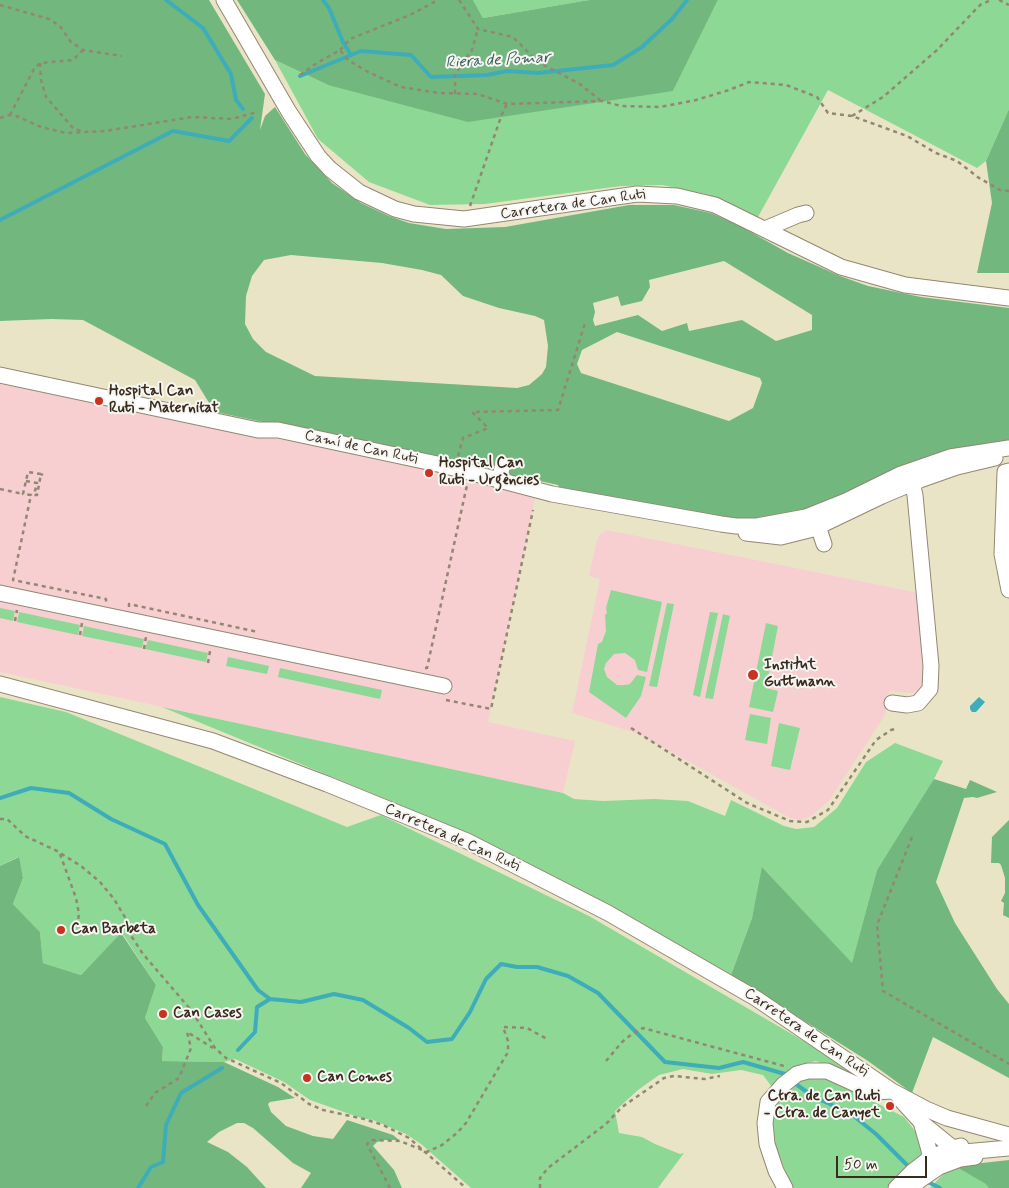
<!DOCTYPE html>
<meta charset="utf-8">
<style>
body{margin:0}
#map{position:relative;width:1009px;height:1188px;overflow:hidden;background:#eae4c7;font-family:Mynerve,sans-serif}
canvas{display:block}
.scale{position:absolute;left:836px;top:1156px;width:91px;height:22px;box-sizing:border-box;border:2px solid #3b2a1e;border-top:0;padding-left:6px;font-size:15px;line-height:18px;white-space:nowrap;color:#3b2a1e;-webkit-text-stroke:4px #f6f6f2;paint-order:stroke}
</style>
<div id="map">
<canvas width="1009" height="1188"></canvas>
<div class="scale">50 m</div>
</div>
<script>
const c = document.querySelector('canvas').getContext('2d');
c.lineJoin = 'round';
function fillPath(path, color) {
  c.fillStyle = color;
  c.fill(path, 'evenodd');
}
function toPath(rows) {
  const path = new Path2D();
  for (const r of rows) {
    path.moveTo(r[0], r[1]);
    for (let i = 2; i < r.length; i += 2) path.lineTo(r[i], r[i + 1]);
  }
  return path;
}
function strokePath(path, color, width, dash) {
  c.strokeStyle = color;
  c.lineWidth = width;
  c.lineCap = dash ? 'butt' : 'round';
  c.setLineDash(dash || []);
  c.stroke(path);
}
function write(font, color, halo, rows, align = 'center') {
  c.font = font + ' Mynerve,sans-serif';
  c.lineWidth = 4;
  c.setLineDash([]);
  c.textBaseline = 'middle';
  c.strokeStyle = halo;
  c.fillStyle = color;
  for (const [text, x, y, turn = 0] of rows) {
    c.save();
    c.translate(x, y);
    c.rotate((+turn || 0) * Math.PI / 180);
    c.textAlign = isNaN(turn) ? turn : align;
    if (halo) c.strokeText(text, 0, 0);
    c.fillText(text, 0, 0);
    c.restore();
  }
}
const built = toPath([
 [0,380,253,434,459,474,535,499,488,722,575,741,563,793,0,672],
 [607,530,919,593,926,678,924,684,918,691,912,693,889,691,885,715,829,801,810,817,799,820,790,818,639,734,572,713,600,579,589,576,597,540,600,534]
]);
const green = toPath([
 [473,0,589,0,483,18],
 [718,0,1009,0,1009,109,986,161,977,168,828,90,758,217,705,194,662,185,621,186,485,204,430,205,369,182,318,139,275,60,328,85,673,91],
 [611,590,662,602,647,672,638,670,635,660,625,653,614,654,606,663,604,669,607,677,617,685,625,685,630,684,637,675,646,677,641,696,626,718,589,692,598,644,602,642,606,631,605,615,607,613,606,608],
 [667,603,674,604,657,687,649,686],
 [0,608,15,611,13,621,0,618],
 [19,612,80,625,78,635,17,622],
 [710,612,718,613,700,697,693,695],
 [723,614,730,616,713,699,705,698],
 [766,623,778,626,766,688,778,691,773,712,749,707],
 [84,626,144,639,142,648,82,636],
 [148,640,208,653,206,662,145,649],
 [228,657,269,666,267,674,226,666],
 [280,668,382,690,380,699,278,677],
 [0,697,66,712,347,827,381,815,589,916,821,1051,867,1082,816,1061,804,1064,772,1087,763,1075,741,1070,712,1074,683,1069,659,1075,638,1090,615,1111,619,1133,642,1137,655,1144,680,1154,684,1153,658,1188,471,1188,421,1144,406,1134,373,1120,361,1118,310,1100,284,1082,235,1059,224,1062,162,1061,163,1047,145,1018,156,985,122,933,81,975,43,963,40,932,13,904,23,878,18,857,0,866],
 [162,707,563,793,574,799,603,801,654,799,688,801,725,816,731,800,784,826,796,829,814,827,837,808,866,762,895,743,943,761,929,789,877,870,852,964,763,868,752,918,731,975,515,856,405,807],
 [750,714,771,718,767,744,745,740],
 [779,723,800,728,790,770,771,766],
 [800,1074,820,1074,904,1117,916,1132,923,1153,887,1188,792,1188,770,1132,770,1116,776,1103],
 [958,1166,1009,1188,930,1188,947,1170]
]);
const forest = toPath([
 [0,0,209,0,265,94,260,130,265,116,275,107,305,154,332,183,361,203,389,216,409,223,446,229,505,227,629,205,674,205,711,213,740,226,788,253,840,276,868,286,921,297,1009,308,1009,442,807,509,747,521,590,494,559,487,558,485,211,411,211,406,195,380,83,320,51,319,0,321],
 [291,255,382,263,422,270,441,275,463,296,499,308,535,316,544,320,548,346,546,367,542,374,535,380,529,385,517,388,315,376,266,352,253,339,245,324,246,296,252,276,264,260],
 [724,261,812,315,812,330,776,341,742,320,689,331,687,323,662,331,638,315,595,326,593,320,595,312,593,303,618,296,621,306,642,301,650,287,649,280],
 [617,332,760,378,762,383,753,408,729,421,581,373,577,364,582,350],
 [237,0,473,0,483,18,589,0,718,0,673,91,468,122,328,85,275,60],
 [1009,109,1009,273,977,273,992,203,986,161],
 [934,779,966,789,970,780,997,792,977,798,973,797,964,798,936,882,955,923,997,989,1009,1004,1009,1078,933,1037,912,1093,868,1061,731,975,752,918,762,867,852,963,877,870],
 [1009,820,1009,918,1003,915,1004,903,1001,901,1005,893,1005,878,1001,865,999,863,991,863,992,837],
 [19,857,23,878,13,904,40,932,43,963,81,975,121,933,156,985,145,1018,163,1047,162,1061,224,1062,278,1087,295,1098,270,1102,268,1104,271,1112,286,1126,313,1136,333,1139,347,1120,393,1135,399,1140,385,1140,377,1142,373,1146,394,1170,402,1188,301,1188,311,1173,293,1163,253,1128,244,1123,237,1123,219,1132,207,1142,228,1152,247,1167,266,1188,0,1188,0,866],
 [1009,1160,1009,1188,989,1188,986,1184,955,1166]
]);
const water = toPath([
 [979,697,985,702,976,712,972,712,970,709,970,706]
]);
const stream = toPath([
 [166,0,203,28,231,74,236,100,243,109],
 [323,0,329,8,343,42,351,55],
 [300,76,361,51,411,55,431,77,487,75,507,71,538,73,613,65,642,47,672,19,687,0],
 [0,220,173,131,229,141,252,118],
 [0,798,31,788,69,793,111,819,165,844,198,905,258,990,270,999,301,1002,334,994,363,1000,409,1028,427,1042,452,1039,470,1012,486,979,501,964,517,967,537,967,568,976,598,993,665,1062,719,1068,743,1062,785,1074,788,1077],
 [238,1050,255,1032,257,1007,270,999],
 [793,1082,814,1097,850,1113,876,1134,911,1169],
 [926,1181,940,1188],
 [138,1188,151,1167,163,1162,166,1125,181,1093,222,1068]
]);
const path = toPath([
 [459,0,478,29,513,37,538,62,580,84,600,100],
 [999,0,1009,5],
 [0,5,49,19,60,26,70,41,83,50,122,56],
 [340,50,350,39,410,15,438,0],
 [40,63,41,80,46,97,73,128,81,131],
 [300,75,317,63,340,50,348,60,368,72,401,87,439,93,478,94,507,104,602,101,621,106,660,107,696,100,729,90,749,82,786,85,817,97,828,113,852,116,907,136,936,153,957,161,979,178,1000,190,1009,191],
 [455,94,455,76,463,60,471,53,478,29],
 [10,115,34,69,40,63,73,60,83,50],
 [852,116,883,97,937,50,980,5,991,0],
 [0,118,8,115,16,116,41,127,66,133,105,131,192,117,232,119,257,112],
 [470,206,502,114,507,104],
 [458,456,463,438,488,428,472,412,558,410,585,323],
 [41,474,28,472,23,494,31,495,13,580,106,599,106,603],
 [26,481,37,483,34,495,37,495,41,474,43,475],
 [0,489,23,494],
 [129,607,129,604,258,632],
 [15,621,17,610],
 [80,635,82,623],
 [144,649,146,637],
 [208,663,210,651],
 [425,668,427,668,467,485],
 [446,700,491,709,533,510],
 [631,728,747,803,790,821,807,822,828,810,876,740,891,730,895,729],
 [0,819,7,819,25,836,57,851,81,866,100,882,114,899,126,919,132,937,143,954,191,1010,215,1048,226,1058,281,1083,309,1104,323,1110,364,1119,383,1125,409,1138,466,1188],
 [912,837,877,925,883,991,1009,1064],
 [60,854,76,898,79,914,75,938],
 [606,1061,622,1042,632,1034,643,1028,784,1066],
 [146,1106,155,1093,179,1078,191,1048,187,1032,213,1048],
 [390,1188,367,1144,371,1140,400,1141,427,1152,442,1145,457,1133,466,1123,508,1052,508,1041,503,1027,527,1028,547,1039],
 [540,1188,540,1178,548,1168,606,1124,622,1107,664,1078,674,1076,705,1079,720,1076]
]);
const minor = toPath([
 [224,0,289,112,318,156,330,169,359,192,395,209,414,214,464,219,637,194,677,196,715,205,841,267,905,285,1009,298],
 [765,229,798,215,806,213],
 [0,375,258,430,278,430,442,465,552,494,721,524,736,526,757,526,806,517,846,501,901,474,950,457,1009,448],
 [1009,471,1005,472,1002,554,1009,590],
 [499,481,503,464],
 [818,526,824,544],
 [746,533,781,537,813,529,882,496,920,480,957,467,995,458],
 [0,593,444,686],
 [0,684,213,741,327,784,467,841,608,913,757,999,892,1091,926,1109,947,1118,1009,1135],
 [892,703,907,705,918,703,930,689,931,666,915,495,912,483,925,471,931,469],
 [900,1099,921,1122,953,1148,964,1152,1009,1148],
 [921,1122,929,1150,930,1158],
 [785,1188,776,1171,767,1144,765,1123,768,1102,783,1085,797,1074,808,1071,827,1071,873,1092,892,1091],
 [896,1188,912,1172,930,1158,953,1148,961,1146],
 [912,1188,920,1180,939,1167,960,1159,975,1157]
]);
const markers = [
 [99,401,5,"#c8321e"],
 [429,473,5,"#c8321e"],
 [753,675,6,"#c8321e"],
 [61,930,5,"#c8321e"],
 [163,1014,5,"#c8321e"],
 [307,1078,5,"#c8321e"],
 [890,1106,5,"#c8321e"]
];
const streetNames = [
 ["Carretera de Can Ruti",573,205,-8],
 ["Camí de Can Ruti",361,448,12],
 ["Carretera de Can Ruti",452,838,24],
 ["Carretera de Can Ruti",806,1033,34]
];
const poiNames = [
 ["Hospital Can",109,392],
 ["Ruti - Maternitat",109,409],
 ["Hospital Can",439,464],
 ["Ruti - Urgències",439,481],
 ["Institut",764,666],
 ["Guttmann",764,683],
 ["Can Barbeta",71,930],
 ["Can Cases",173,1014],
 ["Can Comes",317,1078],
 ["Ctra. de Can Ruti",880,1097,"right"],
 ["- Ctra. de Canyet",880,1114,"right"]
];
const waterNames = [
 ["Riera de Pomar",498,61,-3]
];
fillPath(built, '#f7cfd1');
fillPath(green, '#8dd895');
fillPath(forest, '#72b87e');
fillPath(water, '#3eadb9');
strokePath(stream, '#3eadb9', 4);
strokePath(minor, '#928772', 17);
strokePath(path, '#928772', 2.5, [4, 4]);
strokePath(minor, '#fff', 15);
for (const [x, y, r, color] of markers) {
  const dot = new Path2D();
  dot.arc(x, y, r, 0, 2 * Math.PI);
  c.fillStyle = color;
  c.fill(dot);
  strokePath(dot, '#f6f6f2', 2);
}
write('15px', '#3b2a1e', '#f6f6f2', streetNames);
write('bold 15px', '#3b2a1e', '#f6f6f2', poiNames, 'left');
write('italic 16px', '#3c5e5c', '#f6f6f2', waterNames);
</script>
